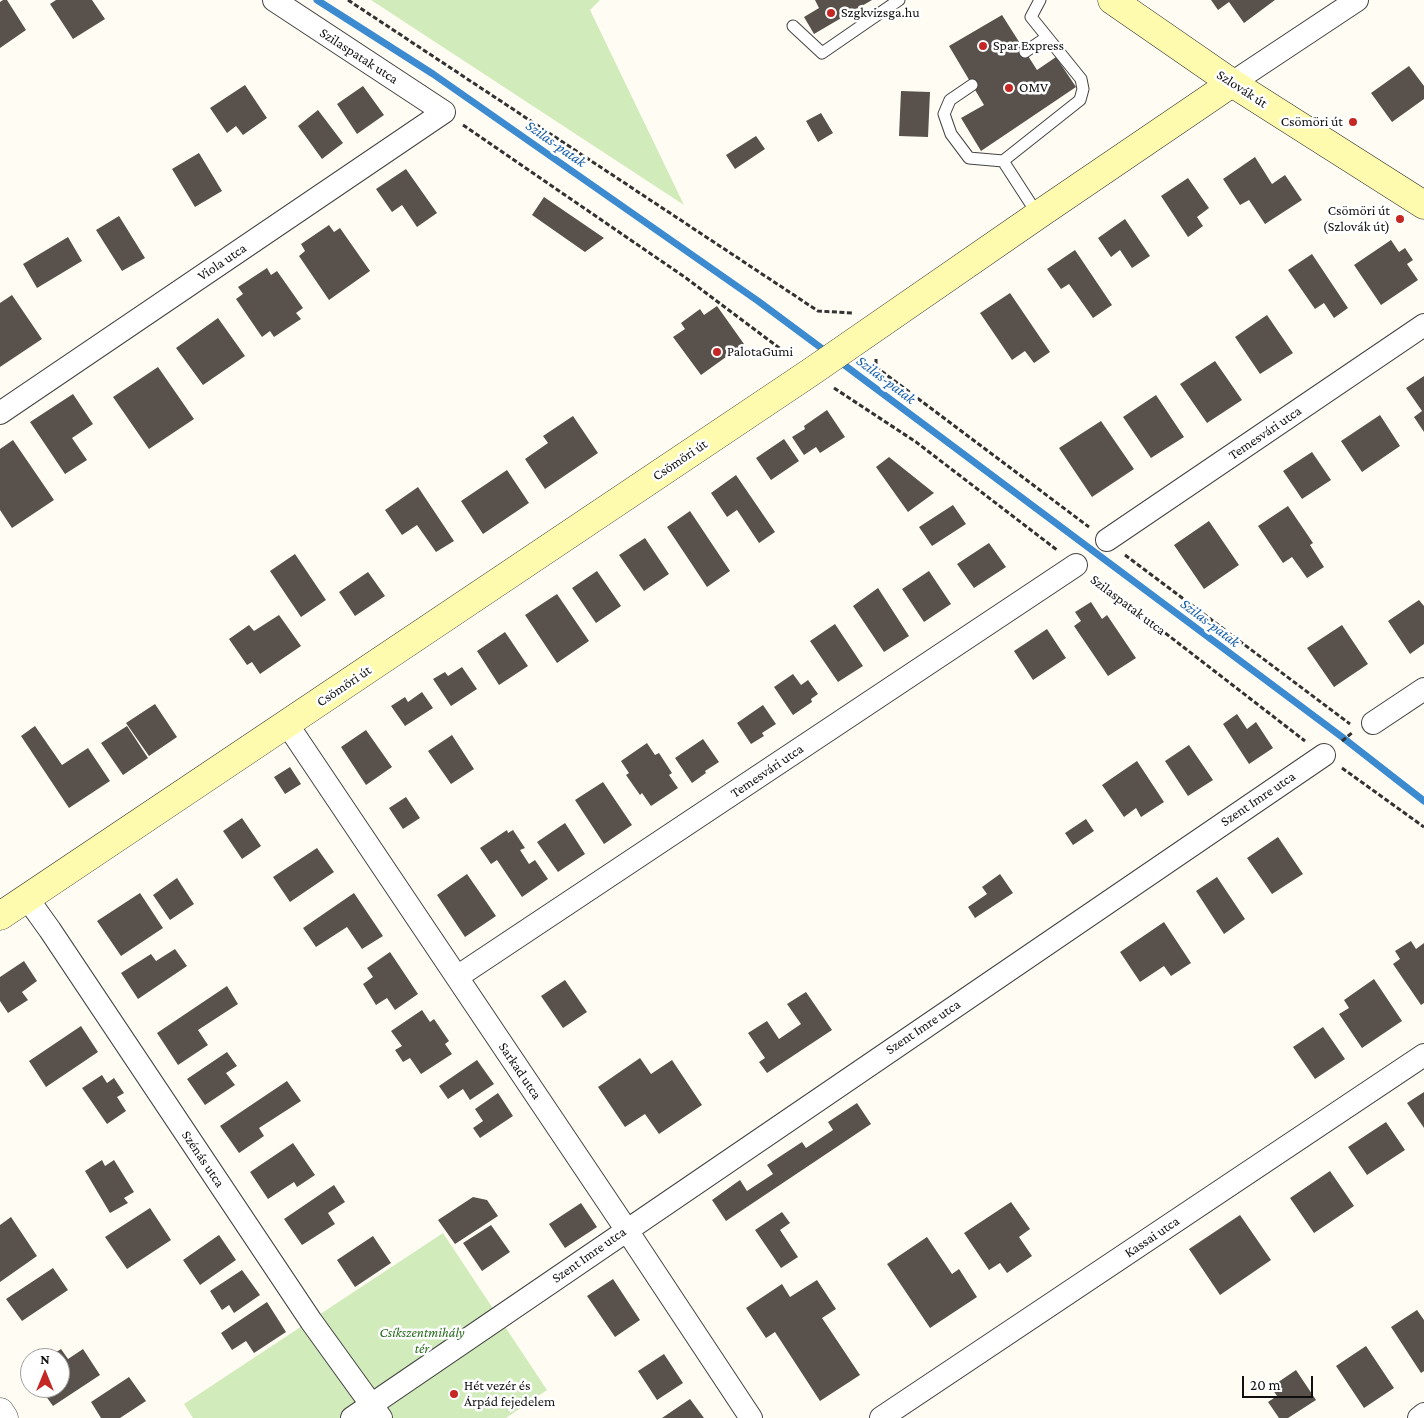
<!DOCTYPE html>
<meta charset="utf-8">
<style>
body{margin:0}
#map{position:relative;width:1424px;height:1418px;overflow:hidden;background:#fffdf3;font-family:"Crimson Pro",serif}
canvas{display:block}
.north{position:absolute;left:20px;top:1348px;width:50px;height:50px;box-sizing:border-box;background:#fff;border:1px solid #9f9f9f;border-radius:50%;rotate:0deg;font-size:14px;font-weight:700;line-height:20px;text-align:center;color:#101010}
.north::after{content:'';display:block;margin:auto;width:18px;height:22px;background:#c42724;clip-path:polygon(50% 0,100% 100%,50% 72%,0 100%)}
.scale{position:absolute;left:1242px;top:1376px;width:71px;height:22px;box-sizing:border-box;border:2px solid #101010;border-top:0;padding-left:6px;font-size:15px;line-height:18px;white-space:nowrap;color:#101010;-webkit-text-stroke:4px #fff;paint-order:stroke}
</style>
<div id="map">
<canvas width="1424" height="1418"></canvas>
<div class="north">N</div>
<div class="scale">20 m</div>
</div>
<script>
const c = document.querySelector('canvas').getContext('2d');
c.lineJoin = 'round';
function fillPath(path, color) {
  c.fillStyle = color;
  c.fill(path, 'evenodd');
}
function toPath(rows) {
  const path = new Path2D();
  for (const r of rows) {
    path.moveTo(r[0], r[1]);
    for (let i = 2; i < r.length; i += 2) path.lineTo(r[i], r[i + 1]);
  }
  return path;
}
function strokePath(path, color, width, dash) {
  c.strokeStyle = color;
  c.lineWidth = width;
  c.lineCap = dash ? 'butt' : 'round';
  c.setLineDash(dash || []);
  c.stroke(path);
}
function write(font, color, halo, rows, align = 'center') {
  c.font = font + ' "Crimson Pro",serif';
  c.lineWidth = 5;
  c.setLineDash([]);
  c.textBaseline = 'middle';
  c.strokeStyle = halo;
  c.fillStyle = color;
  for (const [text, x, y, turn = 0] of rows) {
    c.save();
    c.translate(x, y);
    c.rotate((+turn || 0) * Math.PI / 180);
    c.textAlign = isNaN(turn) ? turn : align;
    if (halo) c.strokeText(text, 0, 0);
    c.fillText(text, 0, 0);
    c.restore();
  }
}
const green = toPath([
 [371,0,600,0,590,10,684,205],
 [443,1233,547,1390,506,1418,193,1418,184,1404]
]);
const stream = toPath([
 [317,0,433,74,758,301,828,353],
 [839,361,1342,737,1424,801]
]);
const building = toPath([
 [3,0,7,0,26,30,0,48,0,2],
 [56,0,92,0,105,19,73,39,50,4],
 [815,0,872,0,814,34,804,17,819,8],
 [1211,0,1275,0,1244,23,1229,2,1218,10],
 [1002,15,1037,70,1056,57,1076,87,981,151,961,118,984,105,949,46],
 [1409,66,1424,86,1424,99,1392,122,1371,93],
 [245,85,267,118,243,135,236,126,227,133,210,108],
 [363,86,384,115,357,134,337,104],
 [901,91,930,92,928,137,899,136],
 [318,110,343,143,322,159,298,126],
 [821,113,833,133,818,142,806,121],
 [756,136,765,149,735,169,726,155],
 [199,153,222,191,195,207,172,169],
 [1255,157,1272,184,1285,175,1302,200,1265,224,1249,200,1240,205,1223,179],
 [406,169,437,213,417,227,402,205,392,212,376,189],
 [1188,178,1209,208,1197,217,1203,226,1188,237,1161,196],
 [544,197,604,238,585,252,532,215],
 [119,216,145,258,122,271,96,230],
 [1125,219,1150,256,1132,268,1120,250,1111,257,1098,238],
 [329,225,334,232,340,228,370,271,329,300,299,256,305,251,301,244],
 [68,237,82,261,37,288,23,264],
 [1391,240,1399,252,1405,248,1413,260,1407,264,1418,280,1381,305,1354,265],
 [1075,250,1112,305,1093,318,1069,284,1061,289,1047,269],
 [1312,254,1348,308,1334,318,1324,303,1315,309,1288,270],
 [267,268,271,275,277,271,303,308,296,313,301,319,274,337,270,331,262,337,236,299,243,294,238,287],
 [1010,293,1050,352,1034,363,1025,351,1012,360,980,313],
 [12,295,42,339,0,367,0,303],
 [717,306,744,344,701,375,673,337,685,329,681,323,700,309,704,315],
 [1267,315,1293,353,1260,374,1235,337],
 [218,318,245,356,203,385,176,348],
 [1215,361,1242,400,1207,423,1180,384],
 [158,367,194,419,149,449,113,397],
 [1424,376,1424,432,1414,417,1422,411,1406,388],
 [73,394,93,424,72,438,87,460,65,474,30,422],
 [1156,395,1184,437,1151,458,1123,417],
 [827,410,845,437,820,453,816,447,804,455,792,437,805,429,804,426],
 [1380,415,1400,446,1362,472,1341,441],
 [573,416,598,453,545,489,525,459,548,443,543,436],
 [1101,421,1134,469,1092,497,1059,448],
 [784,439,799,461,771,480,756,458],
 [13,440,54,500,12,528,0,510,0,449],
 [1312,452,1331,480,1302,499,1283,471],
 [889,457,934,493,908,512,876,467],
 [507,470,529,503,483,534,461,501],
 [736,475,775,532,759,543,737,510,727,517,711,493],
 [418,487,454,541,436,552,417,525,402,535,385,510],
 [953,505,966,524,932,546,919,527],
 [1288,506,1313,543,1310,545,1324,567,1307,578,1292,557,1283,563,1258,526],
 [690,511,730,571,707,587,667,527],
 [1209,521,1239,565,1204,589,1174,545],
 [645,538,669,574,644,591,619,555],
 [989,543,1006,567,974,588,957,564],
 [295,554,326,600,301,617,270,571],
 [597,571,621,606,596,623,572,588],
 [929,571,951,604,924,622,902,589],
 [368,572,385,596,355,616,339,592],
 [878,588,909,636,884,652,853,606],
 [557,594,589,641,557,663,525,615],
 [1419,600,1424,606,1424,644,1410,654,1388,621],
 [1091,602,1102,619,1107,615,1136,658,1108,676,1074,626,1081,621,1075,612],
 [279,615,301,646,260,674,252,662,247,665,229,639,249,625,254,631],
 [835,624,863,666,838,682,810,641],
 [1342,625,1368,664,1334,687,1307,648],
 [1047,629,1066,658,1033,680,1014,651],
 [505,632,528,666,499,685,477,651],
 [462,667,477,689,451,706,433,679,445,672,448,676],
 [793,674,801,685,808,680,818,694,811,699,812,702,793,715,774,687],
 [422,692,433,708,405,726,391,706,405,697,408,702],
 [155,704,177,737,149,756,126,723],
 [763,705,776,724,762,733,764,736,751,744,737,723],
 [1237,714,1247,729,1256,722,1273,748,1249,764,1223,724],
 [35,726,62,765,88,748,110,781,69,808,21,736],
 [127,726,148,758,123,775,101,743],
 [366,730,392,767,366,785,341,747],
 [452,735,474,769,451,784,428,751],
 [703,739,719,762,705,771,706,773,692,783,675,758],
 [647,743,655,755,659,753,672,773,669,775,678,788,651,806,642,793,640,795,626,775,629,773,621,761],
 [1189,745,1213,780,1188,796,1165,761],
 [1137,761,1164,802,1141,817,1136,808,1124,817,1102,785],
 [290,767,301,784,285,794,274,777],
 [603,782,632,825,604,844,575,800],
 [406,797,420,818,403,829,389,808],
 [242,818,261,846,242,859,223,831],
 [1086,819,1094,831,1073,845,1065,833],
 [565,823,585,854,558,872,537,842],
 [507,830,508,833,513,830,525,848,520,850,529,864,535,860,548,879,522,897,497,860,491,864,480,848],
 [1278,837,1303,874,1272,894,1247,858],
 [317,848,334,872,290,902,273,877],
 [467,874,496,916,465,937,437,895],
 [1000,874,1013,893,975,918,968,907,987,894,982,887],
 [1217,877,1245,919,1224,934,1196,891],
 [177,878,194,904,170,920,153,895],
 [140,893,163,928,121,956,97,921],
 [354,893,383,936,362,949,347,927,316,947,303,928],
 [1164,922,1191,963,1171,976,1164,966,1140,982,1120,952],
 [1411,941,1416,949,1424,943,1424,1003,1421,1005,1393,964,1400,959,1395,951],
 [175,949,187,966,138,999,121,973,151,954,156,961],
 [390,952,418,994,395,1010,387,998,376,1005,363,984,373,977,367,968],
 [24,961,37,981,22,992,28,1000,8,1013,0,1001,0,977],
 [1374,979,1402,1021,1362,1048,1339,1014,1349,1008,1344,1000],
 [565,980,587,1012,563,1028,541,996],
 [227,986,238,1004,198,1030,208,1045,178,1065,157,1033],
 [806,992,832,1030,767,1073,759,1062,765,1058,748,1033,767,1021,779,1039,801,1024,787,1004],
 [422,1010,430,1022,434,1019,449,1041,445,1044,452,1054,421,1074,410,1058,403,1062,395,1050,402,1046,391,1031],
 [81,1026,98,1052,46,1087,29,1061],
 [1323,1027,1345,1059,1315,1079,1293,1047],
 [227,1052,237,1066,226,1073,235,1085,205,1105,187,1079],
 [640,1058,651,1074,672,1060,702,1105,659,1134,645,1114,625,1127,598,1087],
 [477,1060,494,1084,470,1100,463,1089,448,1099,439,1086],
 [102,1075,107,1083,114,1078,124,1093,117,1097,126,1111,107,1124,82,1088],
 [287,1081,301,1101,259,1128,264,1136,239,1153,220,1126],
 [1424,1092,1424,1128,1407,1103],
 [498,1093,513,1116,480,1138,473,1128,483,1121,475,1109],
 [857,1103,871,1124,726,1221,712,1200,740,1180,747,1191,773,1174,767,1165,802,1142,806,1148,833,1130,828,1122],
 [1386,1122,1405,1150,1367,1175,1348,1147],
 [293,1143,315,1175,297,1187,294,1182,268,1199,250,1172],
 [102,1160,105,1166,114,1160,134,1192,124,1198,128,1203,110,1213,85,1171],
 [1330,1171,1354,1206,1314,1233,1290,1198],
 [334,1185,345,1202,328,1213,335,1224,302,1245,284,1219],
 [473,1197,487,1200,498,1216,455,1244,438,1220],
 [1011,1202,1030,1229,1019,1237,1032,1256,1007,1273,1000,1263,989,1270,964,1233],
 [581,1203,597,1227,565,1248,549,1224],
 [150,1208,171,1240,127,1269,105,1237],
 [782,1212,790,1223,780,1230,798,1257,781,1268,755,1230],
 [1240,1215,1271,1260,1220,1295,1189,1249],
 [11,1217,37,1256,0,1282,0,1225],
 [491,1225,510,1252,482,1271,463,1243],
 [219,1235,236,1260,200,1285,183,1260],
 [373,1236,391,1263,355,1287,337,1260],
 [927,1237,952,1274,959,1269,977,1297,930,1328,887,1264],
 [53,1268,68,1290,22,1321,6,1299],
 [242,1270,260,1295,234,1313,229,1305,222,1310,210,1291],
 [613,1279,640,1320,615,1337,587,1296],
 [817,1280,836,1309,822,1318,860,1375,820,1401,775,1332,766,1338,746,1308,782,1284,790,1297],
 [267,1302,286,1332,254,1353,246,1341,232,1350,221,1333],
 [1417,1310,1424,1320,1424,1371,1421,1373,1391,1327],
 [1366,1346,1394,1388,1364,1408,1336,1366],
 [61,1349,68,1359,83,1349,100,1375,53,1406,40,1388,60,1388,60,1358,47,1358],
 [664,1354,683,1383,657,1400,638,1371],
 [1296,1370,1316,1400,1288,1418,1279,1418,1268,1402,1277,1396,1271,1387],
 [129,1377,146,1401,120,1418,101,1418,91,1402],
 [690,1399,704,1418,662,1418]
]);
const path = toPath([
 [348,0,818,311,852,313],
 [463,125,686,278,790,356],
 [876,359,876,367,1089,527],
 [834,388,916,442,1057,550],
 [1125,555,1350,724],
 [1094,578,1305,741],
 [1342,741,1353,732],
 [1342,768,1424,827]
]);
const service = toPath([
 [793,26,822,53,899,0],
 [1025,52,1047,37],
 [972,85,950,100,944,114,951,134,969,158,1003,161],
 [1038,215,1003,161,1080,100,1083,89,1081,79,1031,17,1040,0]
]);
const minor = toPath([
 [1232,83,1357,0],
 [0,413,444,112,274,0],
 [1107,540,1424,325],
 [1373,723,1424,689],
 [287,724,626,1229,751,1418],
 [27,898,50,930,311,1321,381,1418],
 [457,977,1076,565],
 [352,1418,1324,755],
 [881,1418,1424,1055],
 [1419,1418,1424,1414]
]);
const tertiary = toPath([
 [0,1412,4,1418]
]);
const secondary = toPath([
 [1112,0,1232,83,1424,205],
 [0,916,811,372,1038,215,1232,83]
]);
const markers = [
 [831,13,5,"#c42724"],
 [983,46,5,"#c42724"],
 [1009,88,5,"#c42724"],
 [1353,122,5,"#c42724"],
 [1400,219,5,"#c42724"],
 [717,352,5,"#c42724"],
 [454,1394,5,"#c42724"]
];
const poiNames = [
 ["Szgkvizsga.hu",841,13],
 ["Spar Express",993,46],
 ["OMV",1019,88],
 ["Csömöri út",1343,122,"right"],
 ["Csömöri út",1390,211,"right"],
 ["(Szlovák út)",1390,227,"right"],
 ["PalotaGumi",727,352],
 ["Hét vezér és",464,1386],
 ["Árpád fejedelem",464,1402]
];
const streetNames = [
 ["Szilaspatak utca",359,56,33],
 ["Szlovák út",1242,89,33],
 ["Viola utca",222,262,-34],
 ["Temesvári utca",1265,433,-34],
 ["Csömöri út",680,460,-34],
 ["Szilaspatak utca",1128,605,37],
 ["Csömöri út",344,686,-34],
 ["Temesvári utca",767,771,-34],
 ["Szent Imre utca",1258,799,-34],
 ["Szent Imre utca",923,1027,-34],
 ["Sarkad utca",520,1071,56],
 ["Szénás utca",203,1159,56],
 ["Kassai utca",1152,1237,-34],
 ["Szent Imre utca",589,1255,-35]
];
const parkNames = [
 ["Csíkszentmihály",422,1333],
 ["tér",422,1349]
];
const waterNames = [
 ["Szilas-patak",556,144,35],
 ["Szilas-patak",886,380,37],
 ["Szilas-patak",1210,623,37]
];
fillPath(green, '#d1ebbb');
strokePath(stream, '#3c8bd0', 7);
fillPath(building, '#59524c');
strokePath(service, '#434343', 13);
strokePath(minor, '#434343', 24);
strokePath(tertiary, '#434343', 29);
strokePath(secondary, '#323232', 29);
strokePath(path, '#323232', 3, [5, 2.5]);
strokePath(service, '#fff', 11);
strokePath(minor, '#fff', 22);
strokePath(tertiary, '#fff', 28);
strokePath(secondary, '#fffbae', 28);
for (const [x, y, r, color] of markers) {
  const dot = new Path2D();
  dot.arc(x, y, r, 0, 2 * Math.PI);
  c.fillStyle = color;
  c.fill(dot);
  strokePath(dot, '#fff', 2);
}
write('14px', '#101010', '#fff', poiNames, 'left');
write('14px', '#101010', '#fff', streetNames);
write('italic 14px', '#296b1e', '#fff', parkNames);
write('italic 15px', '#155da6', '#fff', waterNames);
</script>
